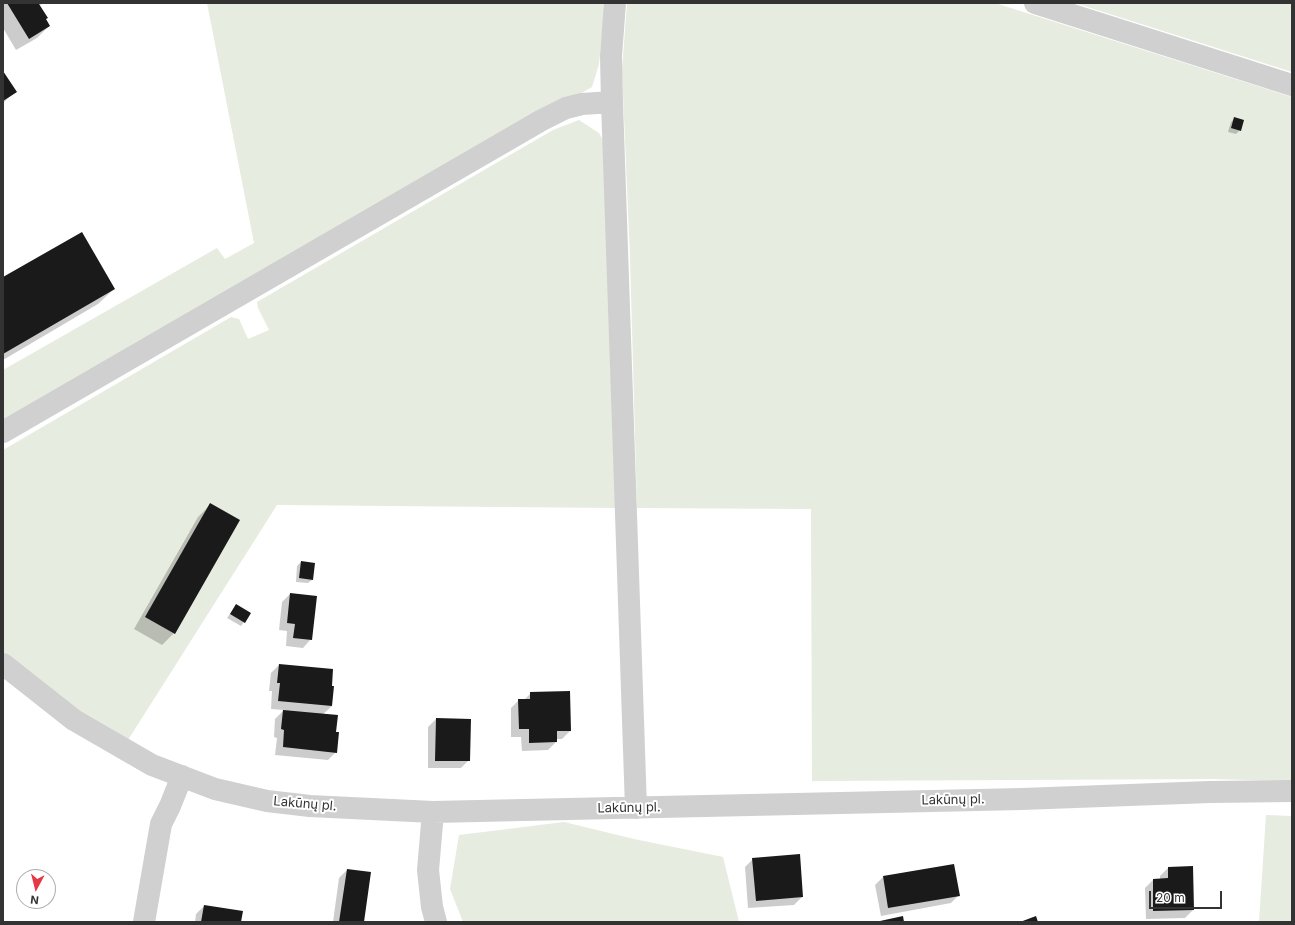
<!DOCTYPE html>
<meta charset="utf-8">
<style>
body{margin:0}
#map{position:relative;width:1295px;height:925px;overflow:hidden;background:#fff;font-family:Inter,sans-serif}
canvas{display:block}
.frame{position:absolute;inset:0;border:4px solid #333;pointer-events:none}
.north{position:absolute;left:16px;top:869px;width:40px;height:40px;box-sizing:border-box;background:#fff;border:1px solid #adadad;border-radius:50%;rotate:187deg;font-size:11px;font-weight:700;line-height:16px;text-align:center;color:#333}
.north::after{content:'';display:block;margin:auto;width:14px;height:18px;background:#e63946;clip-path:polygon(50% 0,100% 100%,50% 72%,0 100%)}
.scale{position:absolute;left:1149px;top:891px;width:73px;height:18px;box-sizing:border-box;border:2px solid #333;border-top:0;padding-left:5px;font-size:12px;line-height:14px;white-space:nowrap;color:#333;-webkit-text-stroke:3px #fff;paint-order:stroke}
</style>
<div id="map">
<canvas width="1295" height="925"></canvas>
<div class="frame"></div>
<div class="north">N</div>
<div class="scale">20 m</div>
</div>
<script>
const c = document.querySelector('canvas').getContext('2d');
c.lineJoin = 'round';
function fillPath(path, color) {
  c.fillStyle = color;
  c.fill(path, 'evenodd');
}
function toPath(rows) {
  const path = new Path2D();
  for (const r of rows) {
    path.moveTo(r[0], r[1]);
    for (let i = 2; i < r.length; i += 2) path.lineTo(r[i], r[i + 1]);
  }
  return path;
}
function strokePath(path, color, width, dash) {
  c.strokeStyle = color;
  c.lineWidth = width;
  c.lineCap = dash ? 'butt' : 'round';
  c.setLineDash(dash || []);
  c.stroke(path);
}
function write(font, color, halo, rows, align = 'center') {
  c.font = font + ' Inter,sans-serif';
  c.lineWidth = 4;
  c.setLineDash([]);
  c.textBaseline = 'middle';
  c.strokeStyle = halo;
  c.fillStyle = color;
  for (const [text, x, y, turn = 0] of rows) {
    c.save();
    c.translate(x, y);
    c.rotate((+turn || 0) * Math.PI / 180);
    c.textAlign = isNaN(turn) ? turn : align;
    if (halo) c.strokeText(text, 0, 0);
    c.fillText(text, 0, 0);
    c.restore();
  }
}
const green = toPath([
 [207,3,605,3,599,64,592,87,3,423,3,370,217,248,225,259,254,243],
 [627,3,995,3,1292,97,1292,781,1213,779,812,781,811,509,637,508,630,256,622,70],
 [1075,3,1292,3,1292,72,1160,30],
 [579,120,599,133,605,144,618,508,277,505,128,740,68,706,3,652,3,450,231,317,239,319,248,339,269,330,258,308,257,302,553,130],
 [1266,815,1292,816,1292,922,1259,922],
 [564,822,634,839,723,857,739,922,463,922,450,889,459,835]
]);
const shadow = toPath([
 [3,3,43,3,39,6,49,26,37,38,16,50,3,28],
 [3,72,15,92,3,103],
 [1235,118,1240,130,1236,134,1228,132,1231,122],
 [3,278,114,289,98,304,3,360],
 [211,504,174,633,162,645,134,629,198,517],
 [301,562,312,580,308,583,296,582,297,566],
 [290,594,311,639,303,648,286,646,287,631,279,630,282,602],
 [236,605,244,622,241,626,227,618],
 [279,665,332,706,322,715,336,752,328,760,275,755,277,738,274,737,275,719,284,710,271,709,272,691,269,691,271,673],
 [569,692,570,731,562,739,556,739,556,742,548,750,522,751,521,737,511,737,511,708,519,700,524,700,531,693],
 [436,719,469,760,461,768,428,768,428,727],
 [753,859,802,897,794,905,748,908,745,867],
 [1168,868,1193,910,1185,918,1146,919,1145,888,1153,880,1160,880,1160,876],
 [347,870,363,922,333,922,339,878],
 [883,877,959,895,951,903,881,916,875,885],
 [204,906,240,922,195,922,196,914]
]);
const building = toPath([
 [7,3,42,3,39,4,48,18,46,19,50,26,29,39],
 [3,71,17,92,3,101],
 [1234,117,1244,120,1241,131,1231,128],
 [82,232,115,289,3,354,3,277],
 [210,503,240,520,175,634,145,617],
 [301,561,315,563,313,580,299,578],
 [290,593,317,596,312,640,293,638,295,624,287,623],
 [236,604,251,613,245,623,230,614],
 [279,664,333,669,332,686,334,686,332,706,278,701,280,683,277,683],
 [570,691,571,731,557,731,557,742,529,743,529,729,519,729,518,699,530,699,530,692],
 [283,710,338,715,336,732,339,732,337,753,283,747,284,730,281,729],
 [436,718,471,719,470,761,435,761],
 [800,854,803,897,756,901,752,858],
 [954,864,960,896,888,908,883,876],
 [1193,866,1194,910,1153,911,1153,879,1168,878,1168,867],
 [347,869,371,872,364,922,339,922],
 [204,905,243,911,241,922,201,922],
 [903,916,904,922,881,922,880,921],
 [1036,916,1038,922,1020,922]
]);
const street = toPath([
 [615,3,611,56,612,102,636,808],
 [1035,3,1292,85],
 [3,432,542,120,566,108,582,104,612,102],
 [3,664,74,720,152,765,215,789,267,801,310,806,433,812,1022,799,1210,792,1292,791],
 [433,812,428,870,432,907,436,922],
 [144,922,161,824,170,806,182,776]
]);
const streetNames = [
 ["Lakūnų pl.",953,800,-1],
 ["Lakūnų pl.",305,804,5],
 ["Lakūnų pl.",629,808,-1]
];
fillPath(green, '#e6ecdf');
fillPath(shadow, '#0003');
fillPath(building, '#1a1a1a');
strokePath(street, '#d0d0d0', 22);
write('13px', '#333', '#fff', streetNames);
</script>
